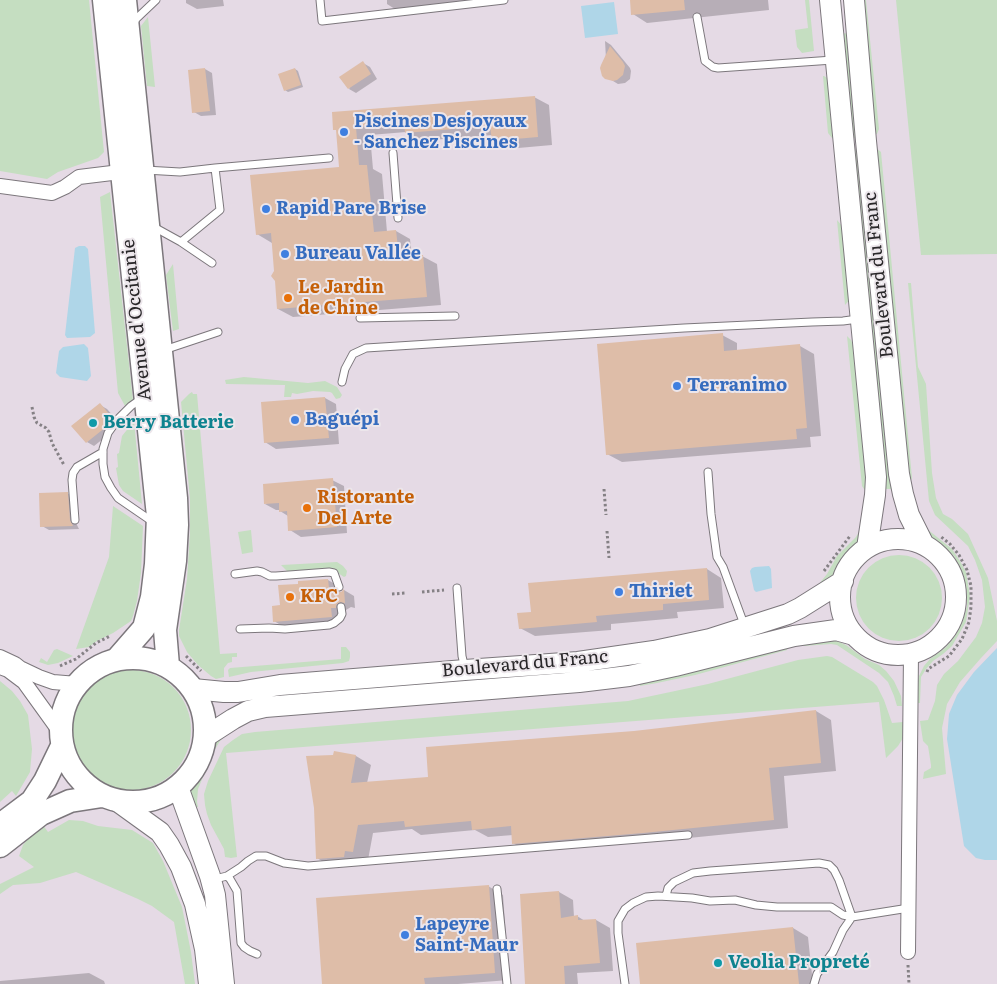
<!DOCTYPE html>
<meta charset="utf-8">
<style>
body{margin:0}
canvas{display:block;background:#ece6eb}
</style>
<canvas width="997" height="984"></canvas>
<script>
const c = document.querySelector('canvas').getContext('2d');
c.lineJoin = 'round';
function fillPath(path, color) {
  c.fillStyle = color;
  c.fill(path, 'evenodd');
}
function toPath(rows) {
  const path = new Path2D();
  for (const r of rows) {
    if (r.length === 3) {
      path.moveTo(r[0] + r[2], r[1]);
      path.arc(r[0], r[1], r[2], 0, 2 * Math.PI);
      continue;
    }
    path.moveTo(r[0], r[1]);
    for (let i = 2; i < r.length; i += 2) path.lineTo(r[i], r[i + 1]);
  }
  return path;
}
function strokePath(path, color, width, dash) {
  c.strokeStyle = color;
  c.lineWidth = width;
  c.lineCap = dash ? 'butt' : 'round';
  c.setLineDash(dash || []);
  c.stroke(path);
}
function write(font, color, halo, rows, align = 'center') {
  c.font = font + ' Literata,serif';
  c.lineWidth = 4;
  c.setLineDash([]);
  c.textBaseline = 'middle';
  c.strokeStyle = halo;
  c.fillStyle = color;
  for (const [text, x, y, turn = 0] of rows) {
    c.save();
    c.translate(x, y);
    c.rotate((+turn || 0) * Math.PI / 180);
    c.textAlign = isNaN(turn) ? turn : align;
    if (halo) c.strokeText(text, 0, 0);
    c.fillText(text, 0, 0);
    c.restore();
  }
}
const built = toPath([
 [0,0,997,0,997,984,0,984]
]);
const green = toPath([
 [0,0,89,0,104,152,98,158,58,172,47,179,0,171],
 [805,0,809,0,814,51,802,53,797,47,795,30,808,28],
 [859,0,866,0,879,129,877,134,873,135],
 [896,0,997,0,997,254,921,255],
 [148,17,155,87,147,86,141,26],
 [849,33,860,137,849,139,838,34],
 [823,76,824,76,830,80,838,139,832,138,828,133],
 [876,148,881,152,912,478,908,486],
 [860,149,894,489,882,489,850,150],
 [110,192,133,400,125,406,118,393,100,197],
 [837,220,842,226,852,297,845,305],
 [173,264,179,329,173,331,166,275],
 [908,283,911,283,918,367,926,384,932,473,936,498,943,514,952,519,968,534,988,578,997,621,997,641,981,658,960,682,947,704,942,728,946,774,923,779,924,772,931,768,931,765,928,746,923,741,920,721,928,720,935,701,937,685,944,674,958,661,976,637,982,623,985,607,982,580,975,560,968,546,935,515,929,501],
 [847,336,851,340,857,356,868,490,864,489,862,486],
 [244,377,308,383,325,381,337,387,342,395,340,398,336,399,332,393,330,392,313,391,297,394,292,393,291,397,284,397,285,385,226,384,225,380],
 [192,392,193,394,197,394,220,654,237,653,237,657,232,657,232,662,228,663,224,668,224,677,216,679,211,676,198,665,187,652,179,636,179,630,187,579,190,532,190,499,181,402,189,394],
 [134,421,142,504,123,491,119,485,116,468,118,467,117,454,119,453,122,436],
 [113,506,143,526,141,573,137,601,133,616,131,621,113,633,97,641,89,647,76,649,109,557],
 [864,506,865,530,857,544,849,551,840,563,833,576,815,589,827,574,837,556,856,537,860,530],
 [917,510,927,529,952,549,960,561,966,572,970,596,966,622,952,646,943,654,933,661,926,669,921,677,920,703,916,703,916,688,919,676,924,666,930,659,946,647,955,636,962,623,967,606,966,586,960,568,954,556,944,547,924,531],
 [251,530,253,552,242,554,238,532],
 [899,598,43],
 [337,562,343,566,347,571,346,576,344,577,338,573,329,570,288,572,281,565],
 [830,638,846,645,865,659,879,665,886,671,894,681,901,696,902,706,897,706,894,696,888,682,879,673,837,645,831,644,804,646,802,641],
 [788,645,787,650,695,675,657,683,640,686,639,682],
 [341,647,346,647,350,652,350,657,349,661,343,663,251,672,229,677,228,670,230,668,341,659],
 [57,649,73,656,58,663,48,665,39,662,41,658,47,662,54,650],
 [827,656,832,657,873,682,877,686,884,700,892,723,903,722,903,738,898,746,886,758,879,702,226,753,237,857,231,858,225,857,224,849,211,825,207,814,205,805,204,794,208,781,224,747,233,740,242,734,255,732,628,701,708,684,798,660],
 [131,730,60],
 [0,681,12,691,20,701,28,715,32,749,30,772,16,796,12,791,0,802],
 [224,732,224,737,220,741,214,751,198,789,197,802,198,807,192,808,190,802,191,790,206,755,212,744],
 [69,820,83,821,98,826,132,830,153,843,163,861,182,907,191,952,195,984,185,984,174,922,152,906,138,899,76,872,40,883,13,885,0,894,0,884,34,867,19,856,23,845,34,832,43,825,48,832]
]);
const water = toPath([
 [614,2,618,34,585,38,581,6],
 [79,246,85,246,88,249,95,333,90,337,67,338,65,335,75,248],
 [84,344,88,348,91,376,87,381,60,377,56,373,59,351,63,347],
 [769,566,771,569,772,588,756,592,754,590,750,571,752,568,755,567],
 [997,648,997,860,985,860,976,858,964,846,947,739,949,714,957,695,974,672]
]);
const shadow = toPath([
 [186,0,223,0,224,6,197,9,186,3],
 [387,0,497,0,398,11,387,4],
 [631,0,768,0,769,10,647,23,633,14],
 [605,41,611,45,630,68,631,71,630,79,625,83,618,84,603,75,606,59],
 [363,63,370,67,377,79,356,93,349,89],
 [205,69,212,73,216,115,201,116,194,112],
 [295,69,298,71,303,87,288,92,285,90],
 [534,97,549,105,552,145,507,149,493,141,492,135,420,141,406,132,370,135,373,169,382,174,387,232,396,231,410,239,412,257,422,256,437,264,441,305,293,317,278,309,273,243,272,243,257,234,340,168,338,131,334,129],
 [722,335,737,343,737,351,800,346,814,354,821,436,810,437,811,447,622,462,607,454],
 [325,398,336,404,339,444,276,449,265,442,262,403],
 [100,405,107,409,116,419,113,431,94,446,87,442],
 [332,480,344,486,347,533,301,537,290,530,288,516,280,511,280,510,276,510,265,504],
 [67,493,74,497,77,525,79,529,49,530,42,526],
 [707,569,721,578,724,608,677,612,678,618,611,624,611,630,535,636,520,628,532,613],
 [328,580,338,586,339,592,342,593,344,590,354,596,355,608,351,607,346,610,346,613,341,613,342,623,284,627,274,621,281,606,300,585,300,582],
 [816,711,831,720,836,771,784,776,788,828,659,841,528,852,513,843,513,835,488,837,475,830,421,835,412,829,373,833,368,860,332,867,317,858,335,753,356,756,371,765,367,783,429,778,634,732],
 [488,886,503,895,509,980,458,984,323,984],
 [559,892,573,900,574,917,577,916,585,921,596,920,610,928,613,971,577,973,578,984,526,984,521,895],
 [793,928,808,937,813,984,641,984,638,944],
 [89,973,104,981,105,984,0,984,0,981]
]);
const building = toPath([
 [630,0,684,0,685,10,631,15],
 [610,46,623,62,625,66,623,75,617,80,613,81,605,79,602,76,600,68,601,65],
 [363,61,371,74,348,89,339,77],
 [205,68,210,111,192,113,188,70],
 [295,68,301,85,284,91,278,74],
 [535,96,538,137,492,141,490,126,405,133,404,123,356,127,359,165,367,165,374,232,396,230,399,257,423,255,427,297,277,309,275,281,271,276,274,271,271,233,256,235,250,175,339,167,336,130,333,130,332,112],
 [723,333,724,351,800,344,807,428,796,429,797,439,606,455,597,344],
 [325,397,329,438,264,443,261,402],
 [100,403,109,414,111,419,106,427,86,443,71,426],
 [333,478,337,527,288,531,287,511,279,512,279,503,264,504,263,484],
 [68,492,70,520,73,526,40,527,39,493],
 [707,568,709,600,663,604,663,610,596,616,597,622,519,629,517,613,531,612,528,583],
 [328,579,329,588,334,588,335,591,339,592,341,592,344,589,345,603,340,602,336,605,336,608,331,608,332,617,273,622,272,606,280,605,278,585,298,584,298,581],
 [816,710,821,763,769,768,774,820,643,833,512,844,511,826,472,830,471,821,405,827,404,821,358,825,353,852,345,851,344,857,316,859,314,808,306,756,333,755,334,751,356,755,351,783,428,777,426,747,634,731],
 [489,885,495,973,424,978,425,984,322,984,316,898],
 [559,891,561,918,578,915,578,920,596,919,600,963,564,966,565,984,525,984,520,894],
 [793,927,799,984,640,984,636,943]
]);
const path = toPath([
 [32,407,34,417,37,423,46,428,49,432,52,443,64,465],
 [604,489,606,515],
 [607,531,609,558],
 [824,571,850,536],
 [422,592,444,590],
 [392,594,406,593],
 [186,656,201,671],
 [60,666,76,659,96,643,110,636],
 [927,672,928,669,949,656,962,639,969,622,971,607,971,586,967,570,959,555,950,544,940,536],
 [908,965,909,984]
]);
const lane = toPath([
 [320,0,322,21,504,0],
 [697,17,705,61,713,67,718,68,833,60],
 [133,25,136,19,156,0],
 [393,153,398,218],
 [215,168,329,158],
 [145,170,180,172,215,168,220,210,181,242,152,226],
 [181,242,212,263],
 [360,318,455,316],
 [164,350,218,332],
 [342,382,345,369,353,354,366,348,684,328,812,322,843,321,858,319],
 [141,399,131,406,118,419,108,433,103,449,103,464,105,477,111,488,118,498,153,522],
 [708,472,711,514,717,557,723,567,745,627],
 [75,520,72,480,73,473,77,467,103,452],
 [235,574,257,571,262,572,270,576,276,576,329,572,334,573,339,587],
 [457,588,462,656,465,669],
 [240,629,269,628,285,629,329,625,334,623,340,618,342,614,341,607],
 [227,876,230,879,237,891,241,943,244,947,250,951,257,954],
 [211,880,227,876,241,867,248,861,256,856,266,856,284,863,308,866,688,835],
 [497,889,507,984],
 [666,896,668,888,674,882,693,873,710,871,819,863,829,865,834,870,839,880,852,917,843,930,833,952,817,974,814,984],
 [625,984,618,933,618,921,625,909,633,903,646,897,658,896,692,898,710,901,735,900,756,905,777,907,831,907,843,915,852,917,909,908]
]);
const street = toPath([
 [0,186,52,193,65,187,79,177,112,173,122,172],
 [0,657,15,664,20,668,39,677,53,682,77,684],
 [0,667,8,670,24,682,60,732],
 [908,952,911,654]
]);
const secondary = toPath([
 [830,0,876,477,875,495,867,548],
 [854,0,866,141,899,474,903,494,909,515,924,545],
 [898,597,58],
 [193,689,224,692,238,692,280,685,465,670,578,662,654,651,710,639,788,614,800,608,843,581],
 [205,737,233,719,248,711,265,707,579,682,629,676,675,666,794,636,836,630,854,635],
 [178,787,210,876,215,895,224,984],
 [117,801,160,832,169,845,181,867,195,904,205,949,209,984]
]);
const primary = toPath([
 [104,0,158,516,156,564,152,597,144,628,117,659],
 [125,0,176,498,177,525,175,561,165,630,168,666],
 [133,730,72],
 [0,825,32,801,45,781,62,746],
 [0,846,41,814,70,801,102,796]
]);
const markers = [
 [344,132,5,"#3f7fe0"],
 [266,209,5,"#3f7fe0"],
 [285,254,5,"#3f7fe0"],
 [288,298,5,"#e8710a"],
 [677,386,5,"#3f7fe0"],
 [295,420,5,"#3f7fe0"],
 [93,423,5,"#0f9aa8"],
 [307,508,5,"#e8710a"],
 [619,592,5,"#3f7fe0"],
 [290,597,5,"#e8710a"],
 [405,935,5,"#3f7fe0"],
 [718,963,5,"#0f9aa8"]
];
const shopNames = [
 ["Piscines Desjoyaux",354,122],
 ["- Sanchez Piscines",354,143],
 ["Rapid Pare Brise",276,209],
 ["Bureau Vallée",295,254],
 ["Terranimo",687,386],
 ["Baguépi",305,420],
 ["Thiriet",629,592],
 ["Lapeyre",415,925],
 ["Saint-Maur",415,946]
];
const streetNames = [
 ["Boulevard du Franc",879,275,-96],
 ["Avenue d'Occitanie",137,320,-96],
 ["Boulevard du Franc",525,664,-5]
];
const foodNames = [
 ["Le Jardin",298,288],
 ["de Chine",298,309],
 ["Ristorante",317,498],
 ["Del Arte",317,519],
 ["KFC",300,597]
];
const cultureNames = [
 ["Berry Batterie",103,423],
 ["Veolia Propreté",728,963]
];
fillPath(built, '#e5dae5');
fillPath(green, '#c5dec1');
fillPath(water, '#afd6e8');
fillPath(shadow, '#0003');
fillPath(building, '#debda8');
strokePath(lane, '#7c777c', 9);
strokePath(street, '#7c777c', 16);
strokePath(secondary, '#7c777c', 22);
strokePath(primary, '#7c777c', 25);
strokePath(path, '#858185', 3, [2.5, 2.5]);
strokePath(lane, '#fff', 7);
strokePath(street, '#fff', 14);
strokePath(secondary, '#fff', 20);
strokePath(primary, '#fff', 22);
for (const [x, y, r, color] of markers) {
  const dot = new Path2D();
  dot.arc(x, y, r, 0, 2 * Math.PI);
  c.fillStyle = color;
  c.fill(dot);
  strokePath(dot, '#ece6eb', 2);
}
write('bold 18px', '#366cbe', '#ece6eb', shopNames, 'left');
write('18px', '#292729', '#ece6eb', streetNames);
write('bold 18px', '#c56008', '#ece6eb', foodNames, 'left');
write('bold 18px', '#0d838f', '#ece6eb', cultureNames, 'left');
</script>
